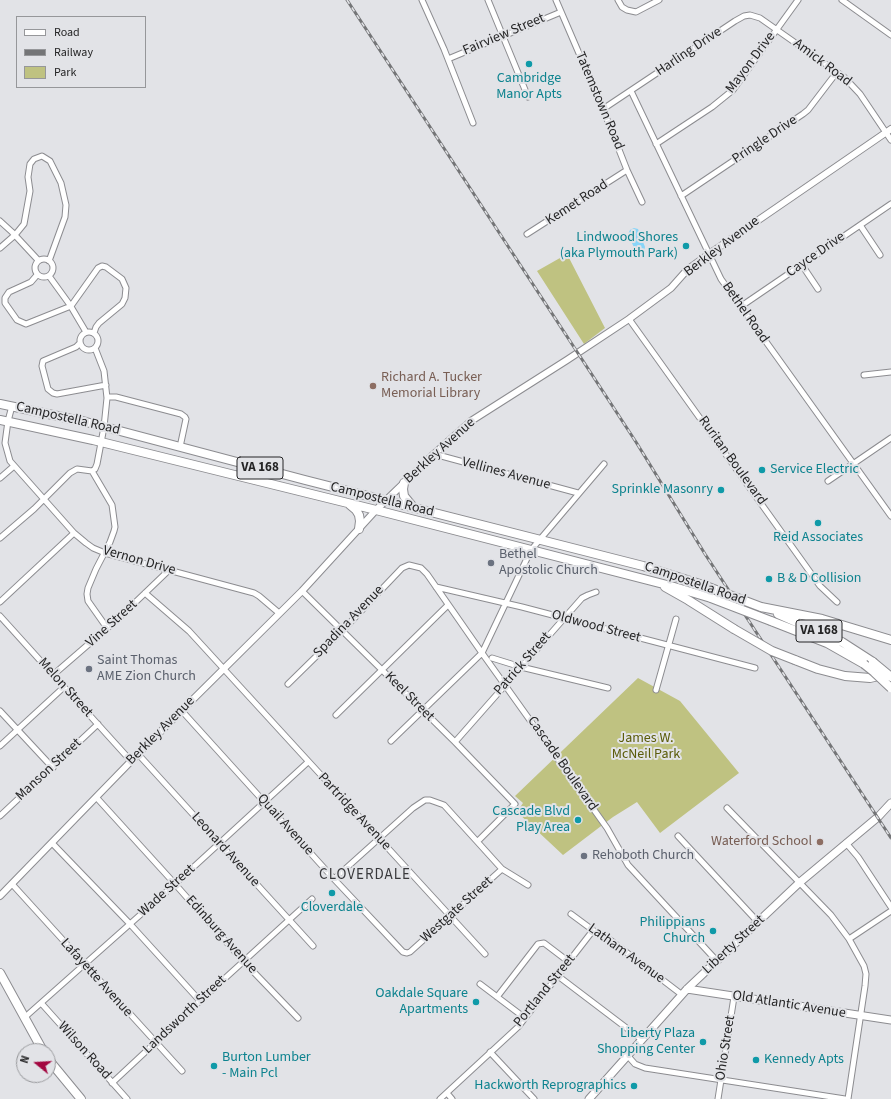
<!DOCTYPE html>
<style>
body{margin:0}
#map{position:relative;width:891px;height:1099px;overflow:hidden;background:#e2e3e7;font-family:"Source Sans 3",sans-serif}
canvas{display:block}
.legend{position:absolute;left:16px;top:16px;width:130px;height:72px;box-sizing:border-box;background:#e2e3e7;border:1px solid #96979a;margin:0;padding:5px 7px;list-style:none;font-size:12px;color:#252526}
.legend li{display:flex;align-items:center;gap:8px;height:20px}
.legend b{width:20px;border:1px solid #96979a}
.north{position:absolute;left:16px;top:1043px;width:40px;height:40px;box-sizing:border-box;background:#e2e3e7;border:1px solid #96979a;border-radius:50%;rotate:288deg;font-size:11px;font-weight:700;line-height:16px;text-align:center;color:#252526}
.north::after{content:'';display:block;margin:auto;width:14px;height:18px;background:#a30740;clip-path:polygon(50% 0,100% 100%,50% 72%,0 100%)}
</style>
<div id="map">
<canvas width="891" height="1099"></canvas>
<ul class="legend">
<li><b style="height:5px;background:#fff"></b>Road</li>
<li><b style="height:5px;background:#747577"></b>Railway</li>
<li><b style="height:11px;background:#bfc281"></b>Park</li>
</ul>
<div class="north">N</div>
</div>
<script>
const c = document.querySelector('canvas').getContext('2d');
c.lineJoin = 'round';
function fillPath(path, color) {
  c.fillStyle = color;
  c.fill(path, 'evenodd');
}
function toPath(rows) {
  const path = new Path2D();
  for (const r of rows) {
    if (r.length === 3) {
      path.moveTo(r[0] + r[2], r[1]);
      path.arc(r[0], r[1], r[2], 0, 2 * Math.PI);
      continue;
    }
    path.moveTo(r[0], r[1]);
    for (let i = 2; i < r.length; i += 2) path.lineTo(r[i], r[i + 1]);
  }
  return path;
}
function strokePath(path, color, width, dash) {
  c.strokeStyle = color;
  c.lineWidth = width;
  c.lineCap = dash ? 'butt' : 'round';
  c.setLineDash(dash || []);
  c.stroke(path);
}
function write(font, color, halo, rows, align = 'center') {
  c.font = font + ' "Source Sans 3",sans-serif';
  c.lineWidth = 4;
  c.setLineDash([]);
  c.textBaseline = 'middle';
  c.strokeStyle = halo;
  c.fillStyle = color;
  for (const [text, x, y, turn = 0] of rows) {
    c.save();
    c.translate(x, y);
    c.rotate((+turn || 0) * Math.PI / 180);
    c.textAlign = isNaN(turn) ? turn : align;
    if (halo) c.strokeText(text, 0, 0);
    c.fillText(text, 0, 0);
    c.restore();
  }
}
const green = toPath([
 [567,254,605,328,584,344,537,271],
 [638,678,680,701,739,773,660,833,637,802,613,817,563,855,517,812,523,803,515,796]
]);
const water = toPath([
 [634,228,638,229,645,247,644,251,640,252,636,252,628,234,630,230]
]);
const minor = toPath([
 [422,0,444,49,473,123],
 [488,0,528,97],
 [556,0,603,109,627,170,642,202],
 [618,0,622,7,627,10,636,12,659,0],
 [842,0,891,35],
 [448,59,561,12],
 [631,91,721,279,891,516],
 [603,109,735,21,744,16,750,15,760,18,844,77,860,94,891,140],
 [656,144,712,107,733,90,798,0],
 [681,196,803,114,808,110,837,72],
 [0,221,12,232,38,260],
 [860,225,880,255],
 [527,234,627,170],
 [0,248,15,235,24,224,30,191,28,177,30,164,34,159,42,156,50,161,61,183,66,205,65,217,49,261],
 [44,268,9],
 [802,265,818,289],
 [37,275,31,282,9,292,5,298,5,303,17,320,26,324,71,306,98,268,102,266,106,267,122,279,126,288,125,298,122,304,99,323,96,327,94,333],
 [49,276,70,305,86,332],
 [740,307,891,204],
 [629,319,820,586,837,602],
 [89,341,9],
 [80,343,76,347,43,361,42,366,48,389,53,393,57,394,106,385],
 [864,375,891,372],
 [107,397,116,397,181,414,185,417,186,419,180,447],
 [12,406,8,421,5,443,10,461,74,533,86,543,93,548,105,553,254,593,259,596,279,613],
 [434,454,578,493],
 [92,471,112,505,115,527,114,531,110,542,96,569,88,588,87,594,88,601,107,628],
 [92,471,95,469,97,464,104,427,107,398,104,371,95,348],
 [0,478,14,466],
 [828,481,891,438],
 [0,538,34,509,70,473,77,469,92,471],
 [436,587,522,607,755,668],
 [302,591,455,742,515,804,478,841],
 [145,593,189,631,485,954],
 [0,602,74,533],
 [0,616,131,761],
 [492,658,521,667,608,688],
 [53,675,120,617,168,571],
 [288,684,342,631,402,568,409,565,421,568,427,574,482,653,607,828,628,865,716,960],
 [656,690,676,619],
 [0,711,53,768],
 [182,711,334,879,403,952,407,953,410,952,502,869],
 [336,715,448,605],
 [391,741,482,653,531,550,604,464],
 [455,742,582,598,588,595,596,592],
 [0,746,64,687],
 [138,754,313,946],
 [96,797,175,884,244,962,298,1018],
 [727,808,831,915,849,939,864,966,866,974,865,986,848,1099],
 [0,816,98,724],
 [678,836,758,922],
 [52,843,130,924,200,1001],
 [846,843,858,857,891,907],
 [334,879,413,808,425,800,430,800,444,805,502,869,528,885],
 [12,884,182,1071],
 [571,914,594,931,605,936,681,994],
 [849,939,891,911],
 [558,976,641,1039],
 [480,984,525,1018],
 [497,997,538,944,544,943,569,962],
 [42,1004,127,1099],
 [24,1018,175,884,308,762],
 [490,1052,534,1099],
 [627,1055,635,1064,645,1068,845,1099],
 [112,1083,200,1001,312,899],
 [447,1093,452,1099],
 [440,1099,518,1027,591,933,594,931],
 [718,1099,734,997]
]);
const tertiary = toPath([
 [0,896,138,754,302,591,376,510,434,454,471,421,567,360,629,319,671,288,687,270,709,254,891,129]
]);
const secondary = toPath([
 [687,989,891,1020],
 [589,1099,687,989,799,883,878,817,891,803]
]);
const primary = toPath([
 [0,404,86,422,305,480,643,566,703,585],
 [0,420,93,440,376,510,671,586,711,598],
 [404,483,403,489,404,496,413,507],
 [350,505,356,510,359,515,360,521,359,529],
 [665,587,688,600,734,629],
 [761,607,822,619,891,640],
 [778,614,842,642,873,662],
 [771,621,827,643,864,664],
 [795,660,818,669,845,676,870,678,883,675],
 [0,973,43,1051],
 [48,1059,81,1099]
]);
const rail = toPath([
 [347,0,636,442,705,554,891,838]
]);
const primaryBridge = toPath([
 [703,585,761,607],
 [711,598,771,621],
 [734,629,772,651,795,660],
 [873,662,891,677],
 [864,664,874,672,891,688]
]);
const markers = [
 [529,64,4,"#0f9aa8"],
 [686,246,4,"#0f9aa8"],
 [373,386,4,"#8d6e63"],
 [762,470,4,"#0f9aa8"],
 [721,490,4,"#0f9aa8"],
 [818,523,4,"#0f9aa8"],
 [491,563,4,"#6b7280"],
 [769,579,4,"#0f9aa8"],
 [89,669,4,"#6b7280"],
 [578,820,4,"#0f9aa8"],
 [820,842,4,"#8d6e63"],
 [584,856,4,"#6b7280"],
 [332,893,4,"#0f9aa8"],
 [713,931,4,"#0f9aa8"],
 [476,1002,4,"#0f9aa8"],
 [703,1042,4,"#0f9aa8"],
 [756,1060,4,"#0f9aa8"],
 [214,1066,4,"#0f9aa8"],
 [634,1086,4,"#0f9aa8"]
];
const shields = [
 [260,468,46],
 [819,631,46]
];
const shieldNames = [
 ["VA 168",260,468],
 ["VA 168",819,631]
];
const streetNames = [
 ["Fairview Street",504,35,-23],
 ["Harling Drive",689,52,-34],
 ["Mayon Drive",751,63,-53],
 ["Amick Road",822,63,37],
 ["Tatemstown Road",599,101,67],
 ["Pringle Drive",765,140,-34],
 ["Kemet Road",577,203,-33],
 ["Berkley Avenue",722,247,-37],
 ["Cayce Drive",816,255,-35],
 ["Bethel Road",745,313,55],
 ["Campostella Road",68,419,13],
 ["Berkley Avenue",440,451,-42],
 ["Ruritan Boulevard",732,461,54],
 ["Vellines Avenue",506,474,15],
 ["Campostella Road",382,500,14],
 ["Vernon Drive",139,561,16],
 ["Campostella Road",695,584,19],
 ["Spadina Avenue",349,622,-46],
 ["Vine Street",112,624,-42],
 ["Oldwood Street",596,627,15],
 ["Patrick Street",523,664,-49],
 ["Melon Street",65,688,48],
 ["Keel Street",409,697,45],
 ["Berkley Avenue",161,731,-45],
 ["Cascade Boulevard",562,764,55],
 ["Manson Street",49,770,-43],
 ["Partridge Avenue",354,812,47],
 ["Quail Avenue",285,825,48],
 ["Leonard Avenue",225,850,48],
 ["Wade Street",167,891,-42],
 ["Westgate Street",457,910,-42],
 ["Edinburg Avenue",221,935,48],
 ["Liberty Street",734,945,-43],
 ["Latham Avenue",626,954,36],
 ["Lafayette Avenue",96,978,48],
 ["Portland Street",545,991,-51],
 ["Old Atlantic Avenue",789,1005,9],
 ["Landsworth Street",185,1015,-43],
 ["Ohio Street",726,1048,-81],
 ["Wilson Road",84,1051,48]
];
const cultureNames = [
 ["Cambridge",529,79,"center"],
 ["Manor Apts",529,95,"center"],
 ["Lindwood Shores",678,238],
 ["(aka Plymouth Park)",678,254],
 ["Service Electric",770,470,"left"],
 ["Sprinkle Masonry",713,490],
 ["Reid Associates",818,538,"center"],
 ["B & D Collision",777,579,"left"],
 ["Cascade Blvd",570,812],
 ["Play Area",570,828],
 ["Cloverdale",332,908,"center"],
 ["Philippians",705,923],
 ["Church",705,939],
 ["Oakdale Square",468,994],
 ["Apartments",468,1010],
 ["Liberty Plaza",695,1034],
 ["Shopping Center",695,1050],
 ["Burton Lumber",222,1058,"left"],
 ["- Main Pcl",222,1074,"left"],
 ["Kennedy Apts",764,1060,"left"],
 ["Hackworth Reprographics",626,1086]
];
const educationNames = [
 ["Richard A. Tucker",381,378],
 ["Memorial Library",381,394],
 ["Waterford School",812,842,"right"]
];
const worshipNames = [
 ["Bethel",499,555],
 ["Apostolic Church",499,571],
 ["Saint Thomas",97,661],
 ["AME Zion Church",97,677],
 ["Rehoboth Church",592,856]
];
const parkNames = [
 ["James W.",646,739],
 ["McNeil Park",646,755]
];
const neighbourhoodNames = [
 ["CLOVERDALE",365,876]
];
fillPath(green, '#bfc281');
fillPath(water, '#88d5f8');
strokePath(minor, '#8c8c90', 7);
strokePath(tertiary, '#8c8c90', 8);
strokePath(secondary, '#8c8c90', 9);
strokePath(primary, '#8c8c90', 10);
strokePath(minor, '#fff', 5);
strokePath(tertiary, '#fff', 6);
strokePath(secondary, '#fff', 7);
strokePath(primary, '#fff', 8);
strokePath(rail, '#747577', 3);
strokePath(rail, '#e2e3e7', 1.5, [4.5]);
strokePath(primaryBridge, '#8c8c90', 10, []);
strokePath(primaryBridge, '#fff', 8);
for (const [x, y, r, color] of markers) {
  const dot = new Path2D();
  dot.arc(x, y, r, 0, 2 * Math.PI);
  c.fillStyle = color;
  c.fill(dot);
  strokePath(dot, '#e2e3e7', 1.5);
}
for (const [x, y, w] of shields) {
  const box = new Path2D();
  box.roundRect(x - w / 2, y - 11, w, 22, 3);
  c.fillStyle = '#e2e3e7';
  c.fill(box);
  strokePath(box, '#252526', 1);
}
write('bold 13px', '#252526', null, shieldNames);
write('14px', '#252526', '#e2e3e7', streetNames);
write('14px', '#0d838f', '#e2e3e7', cultureNames, 'right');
write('14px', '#785e54', '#e2e3e7', educationNames, 'left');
write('14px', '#5b616d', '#e2e3e7', worshipNames, 'left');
write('14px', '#5a5b09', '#e2e3e7', parkNames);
c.letterSpacing = '1px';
write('15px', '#38383b', '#e2e3e7', neighbourhoodNames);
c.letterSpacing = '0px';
</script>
